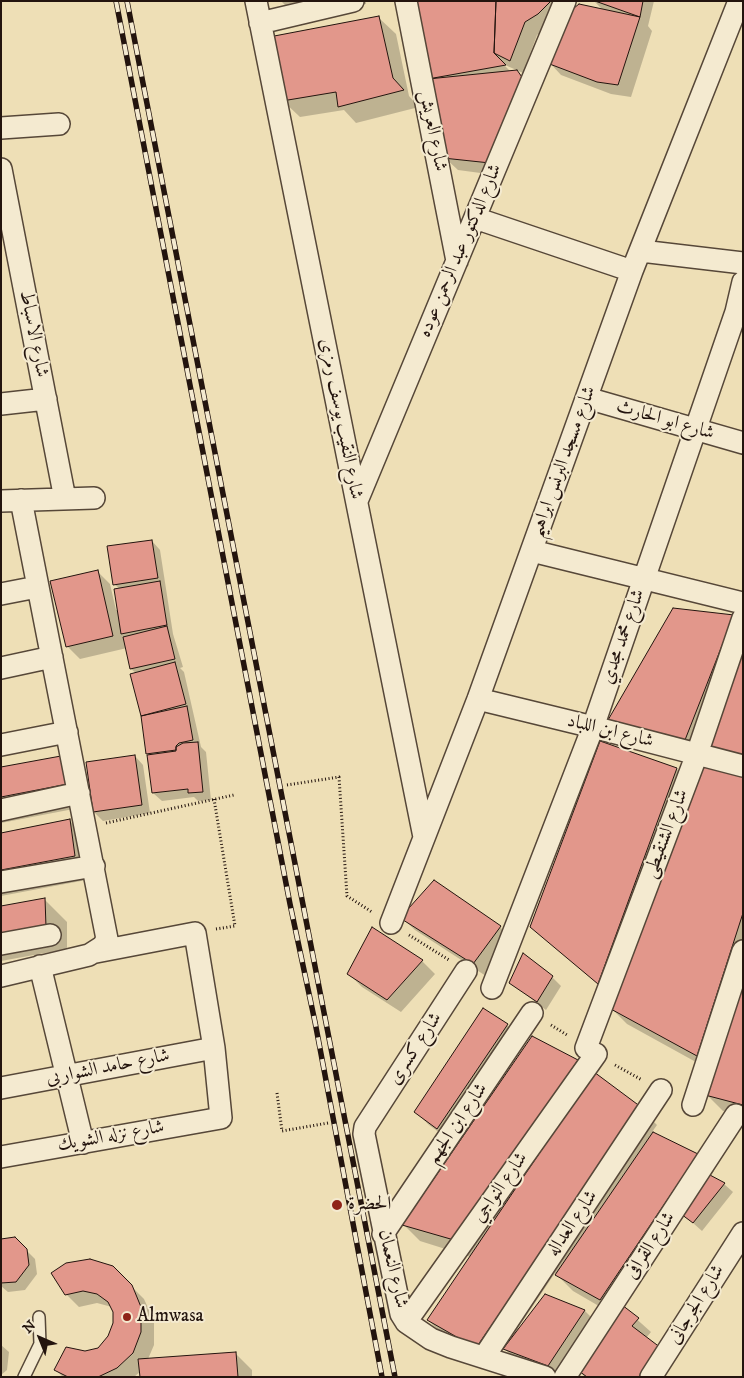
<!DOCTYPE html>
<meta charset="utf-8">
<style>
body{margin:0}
#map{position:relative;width:744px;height:1378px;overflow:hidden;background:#eedfb6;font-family:"IM FELL DW Pica",serif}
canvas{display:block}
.frame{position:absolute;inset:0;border:2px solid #23140e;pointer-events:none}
.north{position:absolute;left:15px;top:1313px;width:50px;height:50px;-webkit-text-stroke:4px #f4ead0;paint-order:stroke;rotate:316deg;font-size:14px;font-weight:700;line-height:20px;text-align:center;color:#23140e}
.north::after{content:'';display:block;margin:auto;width:18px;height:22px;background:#23140e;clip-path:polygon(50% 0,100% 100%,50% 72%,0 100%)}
</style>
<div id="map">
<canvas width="744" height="1378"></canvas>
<div class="frame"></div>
<div class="north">N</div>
</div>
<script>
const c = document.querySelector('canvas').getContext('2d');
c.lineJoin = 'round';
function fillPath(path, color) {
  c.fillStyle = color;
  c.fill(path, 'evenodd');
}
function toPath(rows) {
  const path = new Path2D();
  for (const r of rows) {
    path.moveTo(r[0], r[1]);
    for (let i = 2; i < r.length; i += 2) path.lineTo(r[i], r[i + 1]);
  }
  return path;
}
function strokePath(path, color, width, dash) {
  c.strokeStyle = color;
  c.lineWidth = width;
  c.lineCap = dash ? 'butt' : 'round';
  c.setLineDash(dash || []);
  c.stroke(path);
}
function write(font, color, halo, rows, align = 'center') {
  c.font = font + ' "IM FELL DW Pica",Amiri,serif';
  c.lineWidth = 4;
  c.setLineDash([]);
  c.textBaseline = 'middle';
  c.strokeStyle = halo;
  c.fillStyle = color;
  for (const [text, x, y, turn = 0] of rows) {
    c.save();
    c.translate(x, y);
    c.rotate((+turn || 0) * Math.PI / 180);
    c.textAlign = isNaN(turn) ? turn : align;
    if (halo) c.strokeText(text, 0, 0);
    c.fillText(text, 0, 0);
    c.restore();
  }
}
const shadow = toPath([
 [281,1,366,1,366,4,336,4,293,13],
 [408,1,561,1,551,27,537,35,523,73,503,64,511,72,503,176,458,170,444,157],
 [594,1,654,1,648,26,652,31,631,97,611,94,561,75,549,62,603,10],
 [379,18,396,34,409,96,419,107,356,123,344,110,300,117,283,101],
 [152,541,160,550,173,634,183,667,180,668,184,672,201,747,206,752,211,800,198,801,194,797,162,801,153,793,144,718,142,715,136,673,131,669,127,648,80,659,67,646,97,571,110,584,116,610,118,610,120,589,114,584],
 [674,609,743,626,743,767,626,737],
 [135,756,143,765,150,813,103,821,94,812,87,763],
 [61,758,89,806,1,823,1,768],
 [677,769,694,786,743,778,743,1117,723,1111,707,1095,714,1072,627,1024,610,1007,614,998,532,927],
 [70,821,92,843,97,878,1,896,1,834],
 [44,899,67,922,67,949,1,961,1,907],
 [402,918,500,927,513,940,486,976,415,930],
 [422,961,435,974,401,1012,362,987,349,974],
 [552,977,561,986,546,1010,511,983],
 [507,1025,520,1038,451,1141,429,1125,416,1112],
 [577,1061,592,1076,640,1108,657,1125,652,1132,697,1155,714,1171,710,1177,724,1184,733,1192,702,1231,684,1215,623,1307,651,1332,646,1338,662,1377,585,1377,576,1368,616,1316,573,1291,555,1273,518,1328,519,1329,545,1295,585,1311,598,1324,562,1377,517,1362,504,1348,493,1364,445,1337,428,1320,471,1257,420,1241,404,1225],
 [15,1239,35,1259,37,1274,25,1290,8,1292,1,1286,1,1241],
 [112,1267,144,1299,154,1321,154,1345,148,1359,235,1353,252,1370,252,1377,141,1377,141,1371,134,1377,63,1377,56,1370,85,1353,99,1349,109,1337,114,1323,114,1311,112,1307,97,1303,79,1307,66,1294],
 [1,1345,9,1352,7,1370,1,1375]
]);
const building = toPath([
 [407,1,496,1,494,53,506,65,428,79,407,1],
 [496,1,551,1,538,14,525,22,510,61,494,53,496,1],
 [595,1,643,1,640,17,595,1],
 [579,4,640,17,618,85,597,82,547,63,569,12,579,4],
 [379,16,393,78,404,90,338,107,336,92,282,101,269,37,379,16],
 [517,70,524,80,490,163,443,158,428,79,517,70],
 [152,540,158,578,113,585,107,546,152,540],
 [98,570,113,636,66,647,50,581,98,570],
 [160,581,167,625,121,634,114,589,160,581],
 [673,608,734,615,685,740,608,720,673,608],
 [167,626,175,659,130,669,123,637,167,626],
 [743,631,743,756,700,745,743,631],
 [175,662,186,704,141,716,130,674,175,662],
 [187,706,193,740,179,743,176,746,176,750,146,754,141,716,187,706],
 [600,741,677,768,598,984,530,927,600,741],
 [198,742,203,792,188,793,188,789,152,793,147,755,176,751,176,747,183,743,198,742],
 [135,755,142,805,93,812,86,762,135,755],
 [61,756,68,784,1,797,1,767,61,756],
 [700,765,743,777,743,913,697,1056,609,1008,700,765],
 [70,819,75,856,1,870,1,833,70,819],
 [434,880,501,926,473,964,400,918,434,880],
 [45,898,46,927,1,935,1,906,45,898],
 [372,927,423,960,387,1000,347,974,372,927],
 [523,953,553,976,537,1002,509,983,523,953],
 [743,976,743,1105,705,1095,743,976],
 [483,1008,508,1024,437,1129,414,1112,483,1008],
 [532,1036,578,1060,454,1240,402,1225,532,1036],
 [594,1072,641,1107,476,1348,427,1320,594,1072],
 [653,1132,698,1154,600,1300,555,1275,653,1132],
 [708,1174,725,1183,693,1223,681,1214,708,1174],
 [15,1237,27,1249,29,1265,16,1282,1,1283,1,1239,15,1237],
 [90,1259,113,1266,132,1285,141,1307,141,1332,133,1353,117,1368,98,1377,68,1377,54,1370,66,1347,85,1351,98,1348,108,1336,113,1323,113,1312,108,1302,97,1294,83,1291,65,1295,51,1273,66,1263,90,1259],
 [545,1294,585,1310,548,1366,503,1349,545,1294],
 [622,1305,639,1318,632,1326,661,1348,639,1377,587,1377,575,1368,622,1305],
 [236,1352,238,1377,140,1377,138,1359,236,1352]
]);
const path = toPath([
 [287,785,339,777,347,896,372,912],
 [214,799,235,926,216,929],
 [106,823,234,795],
 [409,935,449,960],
 [551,1025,567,1035],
 [615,1065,642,1080],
 [277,1093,282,1131,328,1123]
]);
const service = toPath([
 [24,1377,40,1344,39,1317]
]);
const minor = toPath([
 [256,1,424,837],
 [406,1,457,261],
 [260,23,353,1],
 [1,128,59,124],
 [1,169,65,499],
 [475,218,632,271],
 [641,251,743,263],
 [587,398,743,443],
 [1,404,46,399],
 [1,501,94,498],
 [357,501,565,1],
 [532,551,743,603],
 [1,594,37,587],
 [1,668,52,657],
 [478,699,593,727,743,766],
 [1,745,67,732],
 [1,810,79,793],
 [1,882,94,866],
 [391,923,478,699,632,271,739,1],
 [1,944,50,935],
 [40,966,83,1143],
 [466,971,365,1127,364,1134,401,1314,406,1322,431,1339,451,1347,545,1377],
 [1,976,89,955,103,946,107,939,21,500],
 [492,988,593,727,736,312,743,282],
 [586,1048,697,754,743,618],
 [1,1088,214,1048],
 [693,1105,743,951],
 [1,1157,221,1118,214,1048,195,933,96,952],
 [383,1234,532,1013],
 [406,1322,596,1054],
 [484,1357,661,1090],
 [565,1377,736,1115],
 [651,1377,743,1233]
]);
const rail = toPath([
 [116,1,290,904,315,1022,382,1377],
 [127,1,395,1377]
]);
const markers = [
 [337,1205,6,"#8f2418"],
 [127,1317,5,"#8f2418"]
];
const streetNames = [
 ["شارع العريش",432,131,79],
 ["شارع الدكتور عبد الرحمن عوده",461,251,-67],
 ["شارع الاسباط",33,334,79],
 ["شارع النقيب يوسف رمزى",340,419,79],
 ["شارع ابو الحارث",665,421,16],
 ["شارع مسجد البرنس ابراهيم",564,462,-70],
 ["شارع محمد مجدي",624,637,-71],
 ["شارع ابن اللباد",610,732,14],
 ["شارع الشنقيطى",667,834,-69],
 ["شارع كسرى",416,1049,-57],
 ["شارع حامد الشواربى",108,1068,-11],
 ["شارع ابن الجهم",458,1124,-56],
 ["شارع نزله الشويك",111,1137,-10],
 ["شارع النواجي",501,1188,-55],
 ["شارع العداله",573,1224,-56],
 ["شارع القرافى",651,1246,-57],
 ["شارع النعمان",392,1269,77],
 ["شارع الجرجانى",697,1305,-58]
];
const poiNames = [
 ["الحضرة",348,1205],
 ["Almwasa",137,1317]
];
fillPath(shadow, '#0003');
fillPath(building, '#e2978b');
strokePath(building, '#23140e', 1);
strokePath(service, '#564738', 14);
strokePath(minor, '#564738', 24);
strokePath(path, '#23140e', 3, [1, 2.5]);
strokePath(service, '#f4ead0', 11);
strokePath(minor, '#f4ead0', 21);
strokePath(rail, '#23140e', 5.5);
strokePath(rail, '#f4ead0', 4, [11]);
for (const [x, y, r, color] of markers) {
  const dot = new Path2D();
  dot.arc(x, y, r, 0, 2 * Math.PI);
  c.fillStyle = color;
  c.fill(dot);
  strokePath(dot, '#f4ead0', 2);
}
write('19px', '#23140e', '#f4ead0', streetNames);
write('19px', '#23140e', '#f4ead0', poiNames, 'left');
</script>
